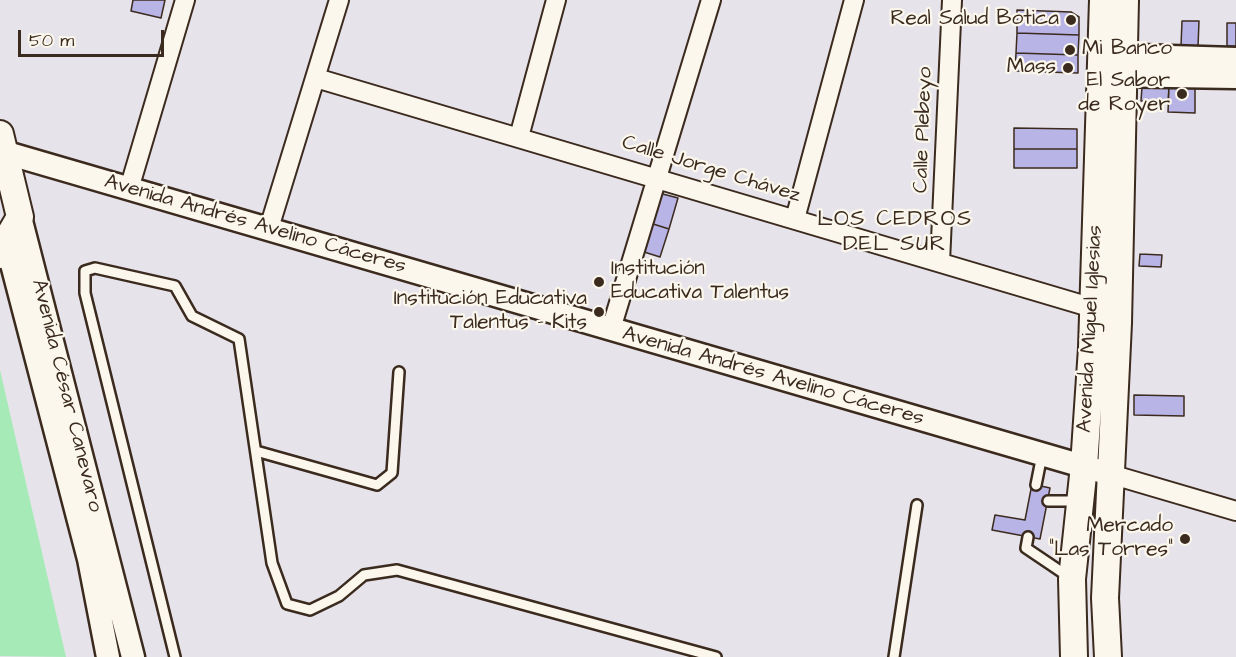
<!DOCTYPE html>
<meta charset="utf-8">
<style>
body{margin:0}
#map{position:relative;width:1236px;height:657px;overflow:hidden;background:#e7e3ea;font-family:"Architects Daughter",sans-serif}
canvas{display:block}
.scale{position:absolute;left:18px;top:30px;width:146px;height:27px;box-sizing:border-box;border:3px solid #3b2a1e;border-top:0;padding-left:8px;font-size:18px;line-height:21px;white-space:nowrap;color:#3b2a1e;-webkit-text-stroke:4px #fbf7ec;paint-order:stroke}
</style>
<div id="map">
<canvas width="1236" height="657"></canvas>
<div class="scale">50 m</div>
</div>
<script>
const c = document.querySelector('canvas').getContext('2d');
c.lineJoin = 'round';
function fillPath(path, color) {
  c.fillStyle = color;
  c.fill(path, 'evenodd');
}
function toPath(rows) {
  const path = new Path2D();
  for (const r of rows) {
    path.moveTo(r[0], r[1]);
    for (let i = 2; i < r.length; i += 2) path.lineTo(r[i], r[i + 1]);
  }
  return path;
}
function strokePath(path, color, width, dash) {
  c.strokeStyle = color;
  c.lineWidth = width;
  c.lineCap = dash ? 'butt' : 'round';
  c.setLineDash(dash || []);
  c.stroke(path);
}
function write(font, color, halo, rows, align = 'center') {
  c.font = font + ' "Architects Daughter",sans-serif';
  c.lineWidth = 4.5;
  c.setLineDash([]);
  c.textBaseline = 'middle';
  c.strokeStyle = halo;
  c.fillStyle = color;
  for (const [text, x, y, turn = 0] of rows) {
    c.save();
    c.translate(x, y);
    c.rotate((+turn || 0) * Math.PI / 180);
    c.textAlign = isNaN(turn) ? turn : align;
    if (halo) c.strokeText(text, 0, 0);
    c.fillText(text, 0, 0);
    c.restore();
  }
}
const green = toPath([
 [0,370,66,657,0,656]
]);
const building = toPath([
 [133,0,165,0,161,18,131,11,133,0],
 [1017,10,1071,12,1079,17,1079,35,1017,33,1017,10],
 [1182,21,1199,21,1198,47,1181,46,1182,21],
 [1227,23,1236,23,1236,46,1227,46,1227,23],
 [1017,33,1079,35,1078,55,1016,53,1017,33],
 [1016,53,1078,55,1078,73,1015,71,1016,53],
 [1142,87,1169,87,1168,101,1141,101,1142,87],
 [1169,87,1195,88,1195,113,1168,112,1169,87],
 [1014,128,1077,129,1077,149,1014,149,1014,128],
 [1014,149,1077,149,1077,168,1014,168,1014,149],
 [659,193,678,198,669,229,650,223,659,193],
 [650,223,669,229,660,257,641,251,650,223],
 [1140,254,1162,255,1161,267,1139,266,1140,254],
 [1134,395,1184,396,1184,416,1134,415,1134,395],
 [1032,484,1050,488,1040,539,992,530,995,515,1025,520,1032,484]
]);
const service = toPath([
 [256,451,377,485,392,473,399,372],
 [1036,485,1042,455],
 [1048,501,1078,501],
 [1028,537,1026,548,1069,577],
 [175,657,85,293,85,271,95,268,175,286,192,316,239,339,272,563,287,604,310,610,339,596,364,575,397,570,716,657],
 [894,657,917,505]
]);
const minor = toPath([
 [316,78,1093,308],
 [519,137,556,0],
 [129,189,185,0],
 [795,219,854,0],
 [269,228,339,0],
 [940,262,952,0],
 [611,329,711,0],
 [1110,474,1236,511]
]);
const tertiary = toPath([
 [1106,55,1236,59],
 [1105,75,1236,77],
 [0,151,1110,474],
 [20,217,133,657],
 [6,241,89,559,108,657]
]);
const secondary = toPath([
 [0,134,20,217,6,241,0,255],
 [1074,657,1072,579,1084,466,1092,348,1103,0],
 [1108,657,1105,598,1118,323,1125,0]
]);
const markers = [
 [1071,20,6,"#3b2a1e"],
 [1070,50,6,"#3b2a1e"],
 [1068,68,6,"#3b2a1e"],
 [1182,94,6,"#3b2a1e"],
 [599,282,6,"#3b2a1e"],
 [599,312,6,"#3b2a1e"],
 [1185,539,6,"#3b2a1e"]
];
const poiNames = [
 ["Real Salud Botica",1059,20],
 ["Mi Banco",1082,50,"left"],
 ["Mass",1056,68],
 ["El Sabor",1170,82],
 ["de Royer",1170,106],
 ["Institución",611,270,"left"],
 ["Educativa Talentus",611,294,"left"],
 ["Institución Educativa",587,300],
 ["Talentus - Kits",587,324],
 ["Mercado",1173,527],
 ["\"Las Torres\"",1173,551]
];
const streetNames = [
 ["Calle Plebeyo",924,130,-88],
 ["Calle Jorge Chávez",711,170,17],
 ["Avenida Andrés Avelino Cáceres",255,225,16],
 ["Avenida Miguel Iglesias",1091,329,-87],
 ["Avenida Andrés Avelino Cáceres",773,377,16],
 ["Avenida César Canevaro",66,396,76]
];
const neighbourhoodNames = [
 ["LOS CEDROS",895,220],
 ["DEL SUR",895,245]
];
fillPath(green, '#a6ebb7');
fillPath(building, '#b8b4e6');
strokePath(building, '#3b2a1e', 1.5);
strokePath(service, '#3b2a1e', 14);
strokePath(minor, '#3b2a1e', 22);
strokePath(tertiary, '#3b2a1e', 27);
strokePath(secondary, '#3b2a1e', 30);
strokePath(service, '#fbf7ec', 9);
strokePath(minor, '#fbf7ec', 18);
strokePath(tertiary, '#fbf7ec', 22);
strokePath(secondary, '#fbf7ec', 26);
for (const [x, y, r, color] of markers) {
  const dot = new Path2D();
  dot.arc(x, y, r, 0, 2 * Math.PI);
  c.fillStyle = color;
  c.fill(dot);
  strokePath(dot, '#fbf7ec', 2);
}
write('21px', '#3b2a1e', '#fbf7ec', poiNames, 'right');
write('21px', '#3b2a1e', '#fbf7ec', streetNames);
c.letterSpacing = '1.5px';
write('22px', '#3b2a1e', '#fbf7ec', neighbourhoodNames);
c.letterSpacing = '0px';
</script>
